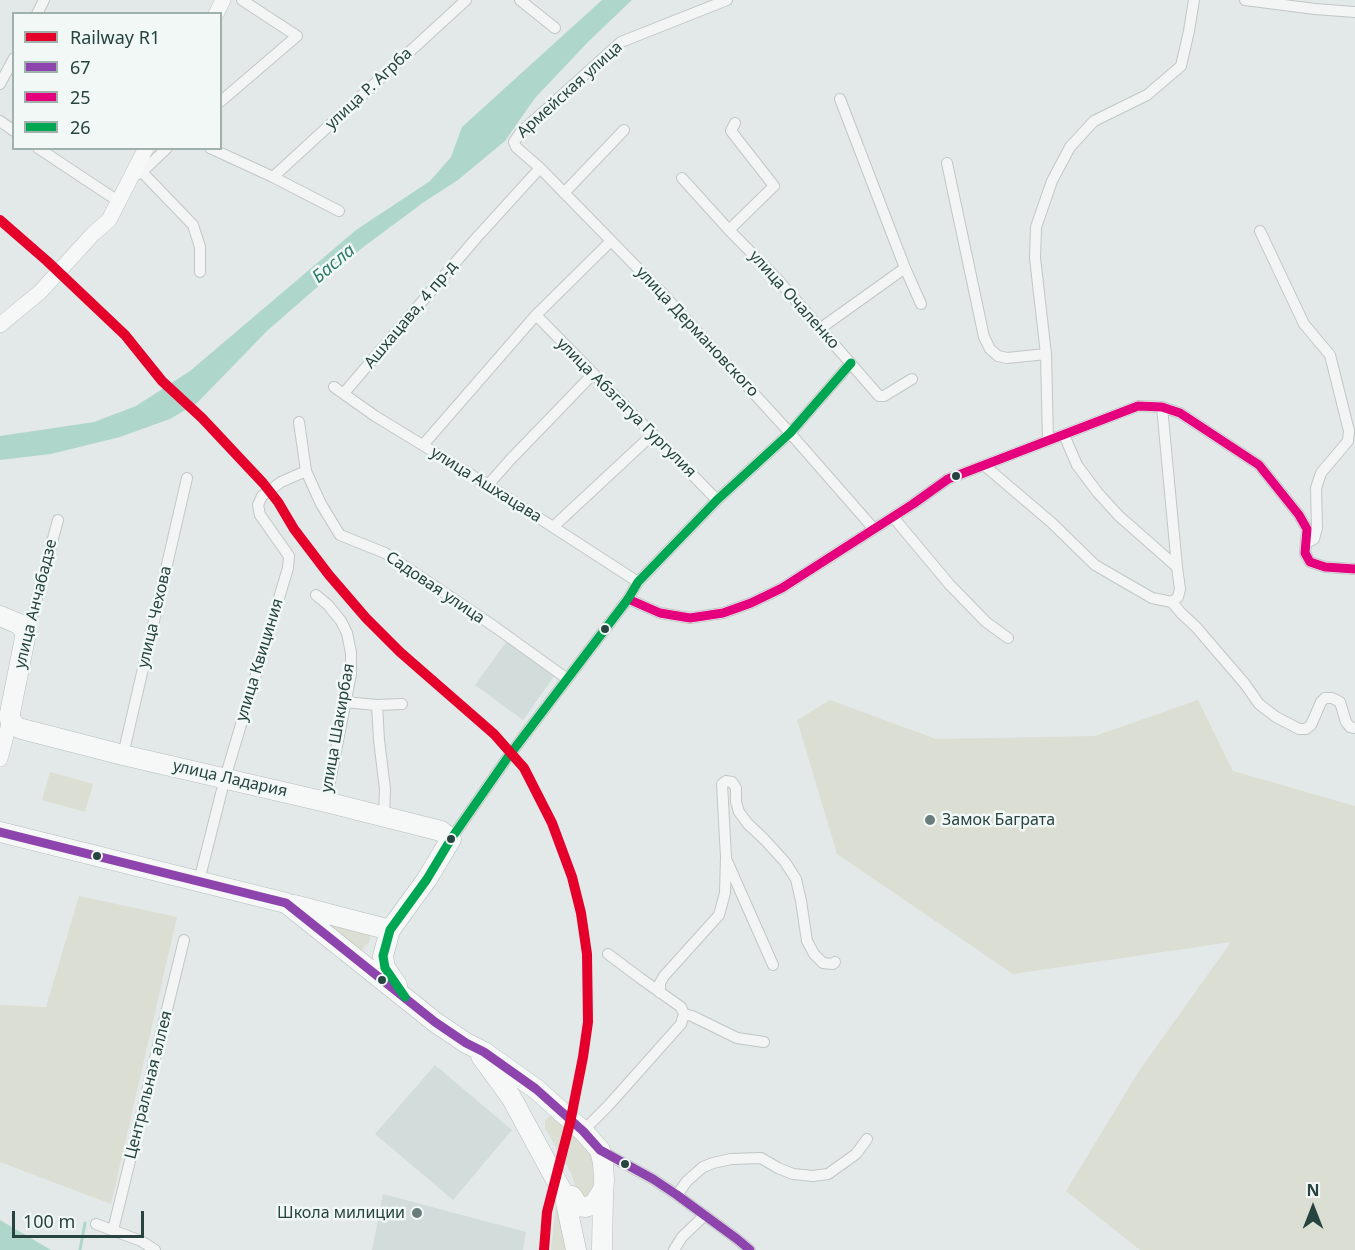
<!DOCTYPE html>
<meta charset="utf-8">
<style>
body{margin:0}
#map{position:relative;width:1355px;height:1250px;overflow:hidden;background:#e3e9e8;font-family:"Noto Sans",sans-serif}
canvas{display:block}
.legend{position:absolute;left:12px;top:12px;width:210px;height:138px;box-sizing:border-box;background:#f1f8f6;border:2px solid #a0b0ad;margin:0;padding:8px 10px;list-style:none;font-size:18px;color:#274440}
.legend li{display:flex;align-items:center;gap:12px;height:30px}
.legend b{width:30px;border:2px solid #a0b0ad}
.north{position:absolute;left:1283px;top:1178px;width:60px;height:60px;-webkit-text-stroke:4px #f1f8f6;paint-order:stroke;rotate:0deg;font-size:16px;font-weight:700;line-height:24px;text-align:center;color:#274440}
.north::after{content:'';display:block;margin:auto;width:21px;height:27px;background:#274440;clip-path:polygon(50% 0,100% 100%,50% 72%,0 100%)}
.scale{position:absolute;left:12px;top:1211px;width:132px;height:27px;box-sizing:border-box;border:3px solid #274440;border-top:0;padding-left:8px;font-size:18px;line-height:21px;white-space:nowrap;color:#274440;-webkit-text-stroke:4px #f1f8f6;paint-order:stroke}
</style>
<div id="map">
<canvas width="1355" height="1250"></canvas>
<ul class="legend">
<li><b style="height:8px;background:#e4002b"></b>Railway R1</li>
<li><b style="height:8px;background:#8e44ad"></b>67</li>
<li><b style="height:8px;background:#e5007d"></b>25</li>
<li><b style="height:8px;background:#00a651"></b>26</li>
</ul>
<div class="north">N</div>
<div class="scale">100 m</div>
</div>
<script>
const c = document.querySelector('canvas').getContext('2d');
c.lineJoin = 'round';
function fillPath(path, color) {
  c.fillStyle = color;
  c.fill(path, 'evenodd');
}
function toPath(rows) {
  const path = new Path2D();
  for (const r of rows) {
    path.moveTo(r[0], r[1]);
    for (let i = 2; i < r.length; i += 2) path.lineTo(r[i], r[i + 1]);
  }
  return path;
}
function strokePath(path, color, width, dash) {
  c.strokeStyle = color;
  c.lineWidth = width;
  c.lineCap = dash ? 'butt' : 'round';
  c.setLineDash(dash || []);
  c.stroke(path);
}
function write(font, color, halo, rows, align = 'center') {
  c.font = font + ' "Noto Sans",sans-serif';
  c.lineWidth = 5;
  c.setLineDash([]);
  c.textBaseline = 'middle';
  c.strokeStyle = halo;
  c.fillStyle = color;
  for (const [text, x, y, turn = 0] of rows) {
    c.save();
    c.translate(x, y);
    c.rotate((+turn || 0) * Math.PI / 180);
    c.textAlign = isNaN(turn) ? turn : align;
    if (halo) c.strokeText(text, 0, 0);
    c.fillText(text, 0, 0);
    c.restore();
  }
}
const built = toPath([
 [509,638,557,672,523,720,475,685],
 [435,1065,512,1130,453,1200,375,1134],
 [383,1194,526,1232,523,1250,372,1250]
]);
const green = toPath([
 [830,700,936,739,1095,736,1198,700,1233,771,1355,806,1355,1250,1140,1250,1066,1191,1139,1071,1231,942,1013,974,837,854,797,720],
 [50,772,93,784,85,812,42,800],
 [79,896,177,917,111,1204,0,1162,0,1005,46,1007],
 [308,912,371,934,369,942,362,950,358,950],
 [559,1115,580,1132,596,1162,593,1200,579,1197,571,1173,545,1128,545,1120,551,1116],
 [557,1195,571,1250,551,1250]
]);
const water = toPath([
 [602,0,632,0,589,41,535,98,505,141,458,180,424,202,362,248,267,331,197,403,170,419,120,437,51,454,0,460,0,436,94,422,136,406,190,371,356,230,430,181,451,157,462,127],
 [0,1220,51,1250,0,1250]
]);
const stream = toPath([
 [80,1250,85,1223]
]);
const street = toPath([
 [520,0,555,28],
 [727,0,621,42,520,133,514,142,516,147,540,168,663,294,790,433,874,529],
 [1245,0,1315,9,1355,12],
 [37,14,44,0],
 [0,84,14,58],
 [840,99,905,268,921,304],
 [220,102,297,36,242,0],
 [0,121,14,131],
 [38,148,118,201],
 [210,148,273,177,339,211],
 [138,163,142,172,193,225,200,247,200,272],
 [947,163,984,337,990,349,998,356,1007,358,1046,354],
 [138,174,142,172,167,148],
 [273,177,466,0],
 [682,178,729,230,779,281,879,396,884,396,912,379],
 [564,193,624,130],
 [729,230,774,186,731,131,735,123],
 [1260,231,1304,324,1330,355,1349,431,1348,441,1321,473,1316,488,1317,528,1314,539,1306,543],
 [480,234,540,168],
 [536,315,717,500],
 [821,328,905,268],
 [334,387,375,416,488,485,638,582],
 [344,393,478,236],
 [1162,407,1177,567,1180,589,1178,597,1172,602],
 [299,422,306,471,321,504,340,535,385,553,495,627,566,678],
 [1064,435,1077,465,1098,493,1119,516,1177,567],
 [1048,441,1046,354,1035,258,1036,227,1052,181,1070,147,1094,121,1147,95,1181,66,1189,31,1194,0],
 [423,445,536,315,611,241],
 [985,466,1052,523,1095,565,1152,598,1172,602],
 [488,485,510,460,593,374],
 [893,517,950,585,986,622,1008,638],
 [553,527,653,434],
 [316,595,328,605,341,621,347,633,351,653,351,674,326,802],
 [628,599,660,613,690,618,723,613,751,603,782,588,913,504,948,479,1138,406,1162,407,1180,413,1259,465,1299,515,1307,529,1305,553,1310,562,1325,567,1355,569],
 [1172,602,1181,613,1196,627,1245,684,1259,704,1276,717,1299,729,1306,729,1311,725,1321,702,1325,698,1332,698,1340,702,1346,722,1350,727,1355,728],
 [27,635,58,520],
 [344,702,377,705,402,704],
 [377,705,379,740,385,789,384,817],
 [123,755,187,478],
 [451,839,508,757,628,599,638,582,717,500,790,433,851,363],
 [727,861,773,965],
 [199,881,225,778,288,568,289,556,260,515,258,505,262,496,281,482,306,471],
 [660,993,660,983,664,976,719,915,725,893,726,857,722,784,726,781,732,782,736,788,736,802,739,812,748,824,764,839,785,862,796,879,801,901,807,941,814,954,823,963,833,964,835,962],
 [684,1014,692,1016,737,1038,764,1042],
 [583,1131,608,1106,681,1024,684,1014,681,1007,640,978,608,954],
 [601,1151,653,1179,677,1195,737,1239,750,1250],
 [677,1195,687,1181,703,1167,713,1163,731,1159,761,1158,778,1168,793,1174,813,1176,828,1174,856,1154,867,1139],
 [96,1224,141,1241,155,1250],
 [113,1230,184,940],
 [674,1250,682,1237,705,1215]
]);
const secondary = toPath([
 [216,14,223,0],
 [0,325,40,292,93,234,109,220,146,148],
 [0,759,10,720]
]);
const highway = toPath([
 [0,616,19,624,26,633,10,713,10,720,17,727,22,729,123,755,326,802,441,831,451,839,427,879,390,930,383,956,385,968,397,985],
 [0,832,286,903,435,1022,466,1043,484,1052,536,1089,583,1131,600,1150,603,1163,604,1180,603,1195,602,1250],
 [294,905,390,930],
 [481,1056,511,1097,562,1191,565,1198,576,1250],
 [572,1196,578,1206,586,1207,594,1204,603,1190]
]);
const bus1 = toPath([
 [0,832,286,903,435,1022,466,1043,484,1052,536,1089,583,1131,600,1150,653,1179,677,1195,737,1239,750,1250]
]);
const bus2 = toPath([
 [628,599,660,613,690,618,723,613,751,603,782,588,913,504,948,479,1138,406,1162,407,1180,413,1259,465,1299,515,1307,529,1305,553,1310,562,1325,567,1355,569]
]);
const bus3 = toPath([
 [405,997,385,968,383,956,390,930,427,879,451,839,508,757,628,599,638,582,717,500,790,433,851,363]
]);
const rail1 = toPath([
 [0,220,47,261,125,335,162,381,202,418,263,483,278,502,294,529,329,575,366,618,400,652,494,734,524,768,552,823,572,877,581,913,587,954,588,1022,583,1057,570,1123,547,1212,544,1250]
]);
const markers = [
 [956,476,5,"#274440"],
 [605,629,5,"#274440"],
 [930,820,6,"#697e7b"],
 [451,839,5,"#274440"],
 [97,856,5,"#274440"],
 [382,980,5,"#274440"],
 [625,1164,5,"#274440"],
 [417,1213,6,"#697e7b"]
];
const streetNames = [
 ["улица Р. Агрба",369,89,-43],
 ["Армейская улица",570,90,-42],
 ["улица Очаленко",794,300,48],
 ["Ашхацава, 4 пр-д",411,315,-50],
 ["улица Дермановского",697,332,47],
 ["улица Абзгагуа Гургулия",626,408,45],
 ["улица Ашхацава",486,485,32],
 ["Садовая улица",435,588,34],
 ["улица Анчабадзе",36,604,-76],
 ["улица Чехова",155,617,-77],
 ["улица Квициния",260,660,-73],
 ["улица Шакирбая",338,728,-80],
 ["улица Ладария",230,779,13],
 ["Центральная аллея",149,1085,-76]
];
const poiNames = [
 ["Замок Баграта",942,820],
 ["Школа милиции",405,1213,"right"]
];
const waterNames = [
 ["Басла",334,264,-40]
];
fillPath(built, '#d1dcdb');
fillPath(green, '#dbded3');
fillPath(water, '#afd6cb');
strokePath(stream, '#afd6cb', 3);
strokePath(street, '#c1c7c6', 12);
strokePath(secondary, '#c1c7c6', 16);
strokePath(highway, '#b5bebc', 21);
strokePath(street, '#f3f5f5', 10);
strokePath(secondary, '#f6f7f7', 15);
strokePath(highway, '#f6f7f7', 20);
strokePath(bus1, '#8e44ad', 9);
strokePath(bus2, '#e5007d', 9);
strokePath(bus3, '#00a651', 9);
strokePath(rail1, '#e4002b', 10);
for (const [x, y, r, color] of markers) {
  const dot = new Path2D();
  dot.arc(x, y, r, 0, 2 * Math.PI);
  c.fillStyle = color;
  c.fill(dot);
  strokePath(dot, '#f1f8f6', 2);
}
write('16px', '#274440', '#f1f8f6', streetNames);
write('16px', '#274440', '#f1f8f6', poiNames, 'left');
write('italic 18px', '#2e7c69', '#f1f8f6', waterNames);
</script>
